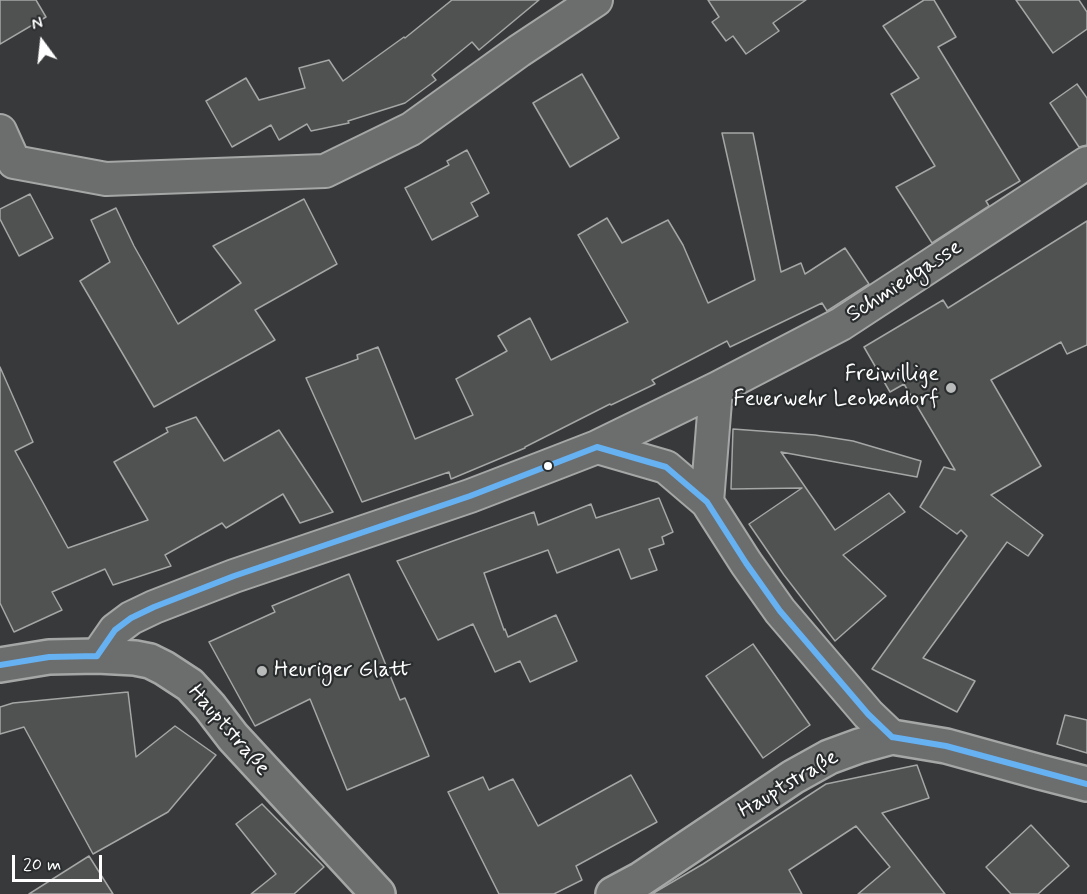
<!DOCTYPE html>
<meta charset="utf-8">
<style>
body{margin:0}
#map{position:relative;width:1087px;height:894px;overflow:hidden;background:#38393a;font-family:Mynerve,sans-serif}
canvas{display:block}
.north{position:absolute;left:12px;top:12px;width:60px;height:60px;-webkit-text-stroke:4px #2a2d2e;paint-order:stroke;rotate:345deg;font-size:16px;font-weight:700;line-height:24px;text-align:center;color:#fff}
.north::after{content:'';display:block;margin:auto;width:21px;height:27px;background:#fff;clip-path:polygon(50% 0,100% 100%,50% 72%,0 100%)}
.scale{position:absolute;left:12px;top:855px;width:90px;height:27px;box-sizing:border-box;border:3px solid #fff;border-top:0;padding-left:8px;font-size:18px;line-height:21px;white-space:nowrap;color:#fff;-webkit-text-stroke:4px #2a2d2e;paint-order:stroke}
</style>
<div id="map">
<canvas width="1087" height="894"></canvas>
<div class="north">N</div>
<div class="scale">20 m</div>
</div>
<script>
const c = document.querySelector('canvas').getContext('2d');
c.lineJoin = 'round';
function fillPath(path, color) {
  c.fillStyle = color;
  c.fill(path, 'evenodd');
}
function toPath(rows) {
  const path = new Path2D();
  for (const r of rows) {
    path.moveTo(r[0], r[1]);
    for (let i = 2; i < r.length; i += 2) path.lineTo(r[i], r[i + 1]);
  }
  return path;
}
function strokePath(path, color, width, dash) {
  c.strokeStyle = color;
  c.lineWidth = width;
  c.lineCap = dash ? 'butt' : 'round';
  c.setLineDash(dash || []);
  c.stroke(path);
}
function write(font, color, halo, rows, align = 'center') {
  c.font = font + ' Mynerve,sans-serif';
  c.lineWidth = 4.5;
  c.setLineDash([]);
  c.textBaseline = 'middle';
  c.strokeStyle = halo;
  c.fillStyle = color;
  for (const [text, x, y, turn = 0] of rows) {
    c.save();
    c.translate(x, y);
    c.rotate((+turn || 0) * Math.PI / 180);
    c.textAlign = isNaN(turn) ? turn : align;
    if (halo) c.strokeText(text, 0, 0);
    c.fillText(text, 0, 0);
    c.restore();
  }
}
const building = toPath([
 [0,0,36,0,46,17,0,44,0,0],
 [452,0,539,0,479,50,472,42,432,75,436,80,405,103,348,121,349,123,311,131,307,124,279,140,271,125,232,147,206,101,246,78,259,100,305,88,299,68,329,60,343,81,404,37,405,38,452,0],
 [708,0,806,0,773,23,779,31,746,54,733,36,726,41,712,22,719,17,708,0],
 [924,0,934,0,956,37,938,47,1020,181,986,201,989,206,932,243,896,187,935,166,891,94,919,78,883,26,924,0],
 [1016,0,1079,0,1087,12,1087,29,1053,53,1016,0],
 [582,74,619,138,570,167,533,103,582,74],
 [1077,84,1087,98,1087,145,1079,147,1050,103,1077,84],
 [722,133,753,133,781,272,801,263,805,274,845,248,869,284,827,311,822,303,730,347,727,341,652,380,655,384,611,405,610,404,525,447,525,448,451,479,449,472,362,502,306,378,358,359,357,355,378,347,415,439,473,415,456,379,507,351,498,336,530,318,551,360,628,322,578,235,607,218,622,243,668,220,683,245,708,303,755,280,722,133],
 [467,150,489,193,471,203,478,216,432,240,405,188,449,165,447,161,467,150],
 [30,194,53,238,19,256,0,219,0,209,30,194],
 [304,199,337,264,255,310,275,340,154,407,80,281,110,262,91,220,116,208,134,246,178,324,241,283,213,246,304,199],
 [1087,221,1087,345,1067,354,1061,342,991,380,1041,466,991,495,1043,535,1028,556,1007,542,923,658,975,681,957,712,872,669,967,536,961,530,957,534,920,507,944,467,955,470,904,384,890,392,864,347,943,300,948,308,1087,221],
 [0,367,33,442,15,451,68,548,148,520,114,462,168,432,166,428,196,417,224,461,279,430,333,512,300,523,283,494,226,528,222,523,165,555,171,566,113,585,105,569,52,592,62,610,14,632,0,603,0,367],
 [733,429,815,435,853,441,921,461,917,477,781,452,835,530,889,493,905,512,843,555,886,596,835,641,784,575,749,524,802,488,731,489,733,429],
 [659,498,673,532,662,537,664,544,649,549,657,570,631,579,619,549,557,573,548,550,484,573,504,630,505,629,508,637,556,615,577,661,530,682,520,661,495,672,473,624,438,640,397,561,534,512,538,525,591,504,596,518,659,498],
 [349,574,400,700,405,698,429,756,347,790,310,699,255,726,209,642,275,612,272,606,349,574],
 [753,644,810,725,763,758,706,676,753,644],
 [128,692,136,757,175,726,216,755,168,812,93,854,24,727,0,734,0,707,13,703,128,692],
 [1065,715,1087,720,1087,753,1057,744,1065,715],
 [917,765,929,798,882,813,945,894,858,894,890,867,856,826,789,870,802,894,652,894,703,864,826,784,917,765],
 [631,775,657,822,576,866,582,880,554,894,499,894,448,792,483,777,489,790,513,779,538,826,631,775],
 [262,804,324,867,294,894,251,894,276,874,236,824,262,804],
 [1031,825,1069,866,1038,894,1011,894,986,867,1031,825],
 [89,856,113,894,29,894,89,856]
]);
const street = toPath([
 [0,131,14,162,106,179,325,171,411,129,519,51,596,0],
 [597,447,666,467,707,502,746,563,780,611,868,714,892,737],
 [707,502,716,389],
 [97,656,115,630,131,618,154,607,234,576,470,496,548,466,597,447,716,389,841,324,1087,163]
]);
const secondary = toPath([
 [0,665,49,657,97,656,135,658,150,661,164,668,190,685,210,707,233,737,378,894],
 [613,894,641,879,793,777,829,757,859,746,892,737,946,746,1040,772,1087,784]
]);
const bus1 = toPath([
 [97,656,115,630,131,618,154,607,234,576,470,496,597,447,666,467,707,502,746,563,780,611,868,714,892,737],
 [0,665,49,657,97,656],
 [892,737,946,746,1087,784]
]);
const markers = [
 [951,388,6,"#b9baba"],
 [548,466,5,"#fff"],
 [262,671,6,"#b9baba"]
];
const streetNames = [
 ["Schmiedgasse",905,282,-33],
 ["Hauptstraße",228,731,49],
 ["Hauptstraße",789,785,-31]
];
const poiNames = [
 ["Freiwillige",939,375],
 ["Feuerwehr Leobendorf",939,400],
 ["Heuriger Glatt",274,671,"left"]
];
fillPath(building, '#505151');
strokePath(building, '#a5a6a6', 1.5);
strokePath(street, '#a5a6a6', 36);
strokePath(secondary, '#a5a6a6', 38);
strokePath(street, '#6c6d6d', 32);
strokePath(secondary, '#6c6d6d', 33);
strokePath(bus1, '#66b1f2', 6);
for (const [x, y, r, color] of markers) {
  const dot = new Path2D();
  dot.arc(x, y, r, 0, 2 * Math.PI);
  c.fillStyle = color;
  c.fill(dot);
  strokePath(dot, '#2a2d2e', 2);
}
write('22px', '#fff', '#2a2d2e', streetNames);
write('22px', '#fff', '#2a2d2e', poiNames, 'right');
</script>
